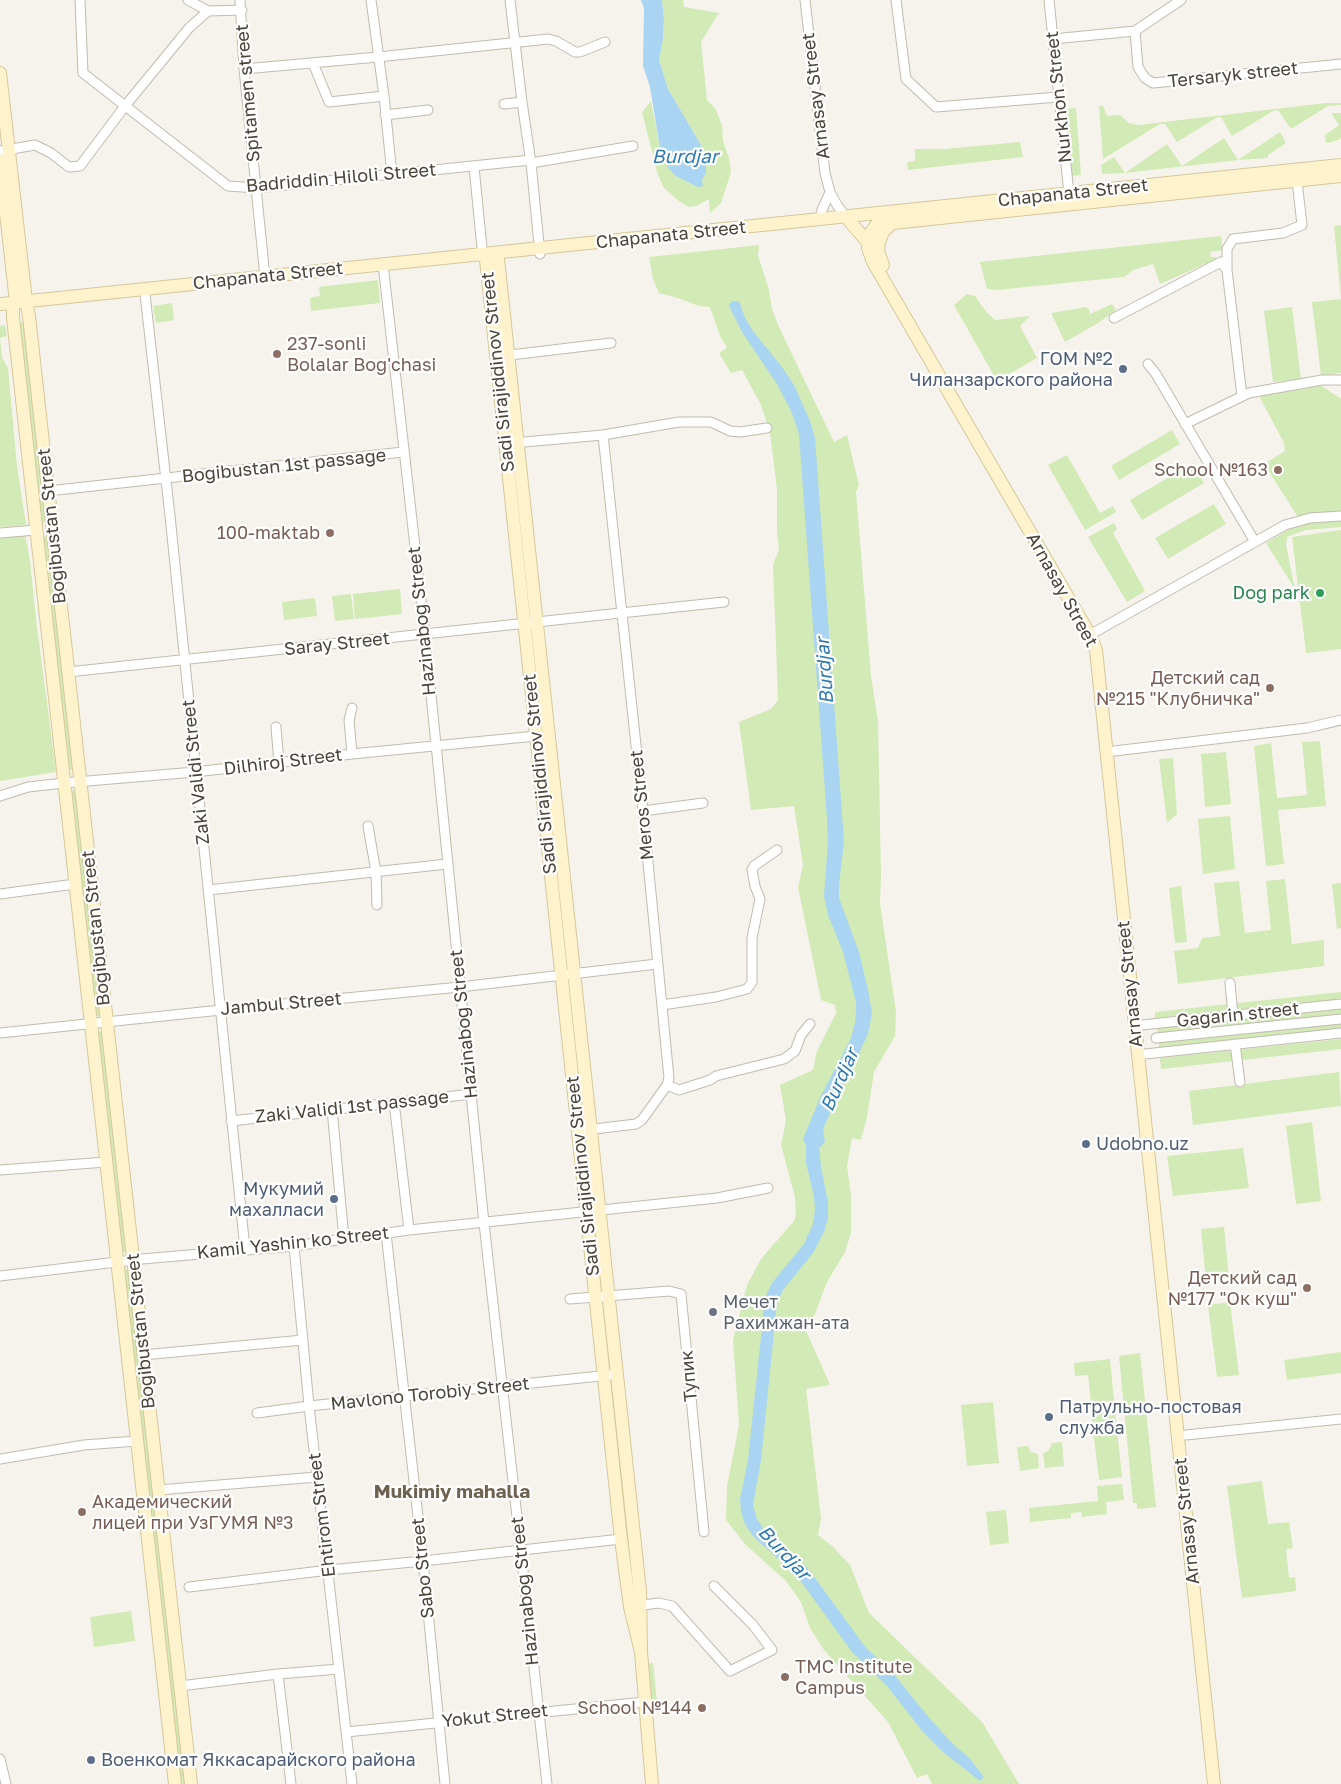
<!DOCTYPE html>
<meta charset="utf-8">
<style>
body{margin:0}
canvas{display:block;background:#f6f3ec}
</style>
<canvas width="1341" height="1784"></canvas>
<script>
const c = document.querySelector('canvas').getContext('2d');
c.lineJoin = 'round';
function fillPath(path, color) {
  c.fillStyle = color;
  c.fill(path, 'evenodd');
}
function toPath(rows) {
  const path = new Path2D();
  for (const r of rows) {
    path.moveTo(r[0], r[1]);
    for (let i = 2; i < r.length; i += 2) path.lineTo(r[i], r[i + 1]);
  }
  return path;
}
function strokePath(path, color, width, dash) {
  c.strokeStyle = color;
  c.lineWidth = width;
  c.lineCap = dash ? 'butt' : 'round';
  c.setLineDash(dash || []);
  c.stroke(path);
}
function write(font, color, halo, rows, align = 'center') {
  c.font = font + ' "Golos Text",sans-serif';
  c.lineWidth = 4.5;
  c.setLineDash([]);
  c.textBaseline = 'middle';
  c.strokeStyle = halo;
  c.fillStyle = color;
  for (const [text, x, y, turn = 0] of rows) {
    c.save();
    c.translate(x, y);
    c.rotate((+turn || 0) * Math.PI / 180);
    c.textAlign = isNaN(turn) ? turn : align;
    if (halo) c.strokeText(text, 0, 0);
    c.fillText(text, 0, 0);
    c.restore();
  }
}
const green = toPath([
 [662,0,683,0,684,7,719,13,701,42,707,100,715,108,722,125,723,141,729,158,731,172,721,203,710,213,709,199,696,206,689,207,680,202,664,188,658,175,642,112,651,101,659,142,663,157,676,176,698,187,702,180,705,152,668,89,659,60,663,38,664,20],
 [1326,103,1341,103,1341,105,1328,106,1291,129,1278,110,1273,111,1232,136,1221,117,1216,118,1177,142,1165,124,1160,124,1103,159,1099,106,1103,106,1107,116,1120,115,1129,123,1138,125],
 [1076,108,1081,175,1071,176,1066,109],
 [1331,113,1341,113,1341,138,1339,138,1339,140,1333,141,1333,142,1326,143,1325,135,1339,125],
 [1280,132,1286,143,1268,155,1268,158,1238,160,1125,173,1102,174,1101,165,1114,157,1125,173,1167,144,1182,166,1224,138,1238,160],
 [1020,142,1023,157,908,170,907,162,915,161,915,149,944,149],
 [1341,225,1341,373,1321,376,1312,302,1341,299,1334,226],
 [1221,236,1223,250,1210,252,1211,257,1215,257,1216,259,1160,284,1153,264,1133,270,1124,277,997,290,987,289,980,262],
 [759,245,758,255,769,290,772,309,778,325,834,442,847,435,859,485,856,492,871,676,878,721,881,877,880,903,896,1012,895,1036,874,1072,867,1117,861,1140,852,1138,847,1166,851,1196,851,1233,845,1252,827,1282,815,1314,809,1323,804,1326,830,1385,806,1389,821,1519,818,1535,832,1546,850,1565,869,1613,982,1722,1019,1784,932,1784,927,1774,917,1778,888,1722,824,1650,810,1628,801,1602,786,1581,745,1544,726,1520,727,1486,739,1425,733,1340,747,1285,761,1259,794,1221,796,1214,795,1197,781,1145,786,1120,780,1085,813,1070,817,1051,836,1013,835,1005,821,1000,798,887,803,865,794,806,751,810,739,722,771,709,778,700,773,565,779,549,777,532,777,489,770,432,761,405,742,370,731,373,719,353,727,348,720,336,710,307,699,306,678,298,659,293,653,279,649,257],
 [378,280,380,303,311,311,310,298,320,296,319,287],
 [967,294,975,296,987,313,995,320,1030,316,1020,326,1037,358,997,381,954,305],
 [172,303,174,320,156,323,153,306],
 [1112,304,1116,310,1098,323,1065,342,1051,313,1086,307,1089,309,1090,314],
 [1292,307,1301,379,1273,382,1264,311],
 [24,322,47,520,44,523,40,522,17,323],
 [5,325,7,336,0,338,2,357,8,368,17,466,26,525,0,527,0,326],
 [1319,384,1341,399,1341,513,1309,514,1298,517,1264,464,1285,451,1284,443,1258,394],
 [1172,430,1180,444,1119,480,1111,466],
 [1067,455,1100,513,1113,506,1116,512,1085,530,1048,465],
 [1193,463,1204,483,1142,520,1130,500],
 [1214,504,1226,524,1168,559,1155,538],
 [1310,521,1341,521,1341,527,1306,530,1287,537,1286,545,1295,589,1266,543,1286,531],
 [1114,523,1117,529,1113,533,1145,591,1127,602,1088,537],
 [1341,530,1341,649,1306,653,1292,537],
 [25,534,30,561,36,619,56,772,0,781,0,536],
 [45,536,50,539,75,767,72,770,68,769,41,541],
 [400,589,402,614,355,619,353,594],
 [351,594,354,619,335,621,332,596],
 [315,598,317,616,284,620,282,602],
 [1320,741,1326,806,1278,810,1284,864,1266,866,1254,746,1271,743,1277,798,1307,795,1302,742],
 [1226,752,1231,804,1205,807,1201,754],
 [1173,758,1177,814,1167,823,1159,759],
 [73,790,77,792,101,1013,99,1016,95,1014,70,793],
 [1230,816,1235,869,1203,874,1198,819],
 [1285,879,1292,944,1324,940,1324,966,1178,984,1174,951,1198,948,1202,938,1220,936,1214,883,1239,881,1245,933,1271,930,1266,881],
 [1341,883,1341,928,1337,929,1332,884],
 [1181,886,1187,942,1175,943,1169,888],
 [1341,992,1341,999,1155,1018,1155,1012],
 [1341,1008,1341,1029,1159,1048,1157,1028],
 [100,1031,103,1033,126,1249,124,1253,121,1251,97,1034],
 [1341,1039,1341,1049,1161,1069,1160,1058],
 [1339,1072,1341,1106,1193,1125,1189,1091],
 [1312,1122,1321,1201,1296,1204,1286,1126],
 [1243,1148,1249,1188,1173,1196,1167,1156],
 [1224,1227,1229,1278,1206,1280,1201,1229],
 [125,1269,129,1271,185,1784,179,1784,122,1272],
 [1230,1302,1239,1375,1217,1377,1208,1305],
 [1341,1352,1341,1373,1287,1380,1284,1360],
 [1140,1353,1156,1507,1137,1509,1137,1503,1133,1503,1119,1356],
 [1110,1359,1114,1401,1091,1403,1088,1375,1075,1376,1074,1363],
 [993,1402,999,1463,967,1466,961,1405],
 [1115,1411,1122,1477,1099,1480,1091,1414],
 [1062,1442,1064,1466,1045,1468,1043,1454,1049,1450,1052,1443],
 [1028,1446,1031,1452,1038,1454,1039,1468,1020,1471,1017,1447],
 [1262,1481,1268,1524,1289,1522,1293,1548,1286,1549,1289,1578,1295,1577,1296,1591,1242,1598,1227,1486],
 [1122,1484,1124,1500,1106,1502,1107,1514,1082,1517,1081,1512,1071,1513,1071,1518,1030,1522,1029,1508,1098,1501,1097,1486],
 [1006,1510,1009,1543,990,1545,986,1512],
 [131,1611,135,1641,94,1647,90,1617],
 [653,1663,658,1711,652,1712,647,1664]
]);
const water = toPath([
 [641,0,662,0,664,20,663,38,659,60,668,89,705,152,706,172,702,180,703,186,698,187,676,176,669,169,663,157,659,142,650,87,643,66,644,8],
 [733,301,739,301,745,318,753,331,782,367,794,385,810,421,815,438,844,842,839,884,839,898,859,952,868,990,872,1013,868,1034,826,1122,823,1130,825,1142,819,1148,821,1167,828,1202,828,1218,824,1232,813,1253,783,1290,777,1302,761,1460,753,1505,757,1519,763,1528,807,1567,866,1648,893,1673,930,1719,952,1743,970,1759,984,1777,980,1781,942,1751,923,1732,887,1686,852,1652,797,1576,753,1536,745,1524,741,1512,740,1499,748,1460,765,1298,772,1283,804,1244,813,1224,815,1210,814,1196,806,1163,806,1146,803,1139,820,1098,851,1038,855,1023,856,1011,856,1002,843,952,828,915,824,896,828,842,827,819,799,434,792,413,777,384,742,332,731,310,729,304]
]);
const street = toPath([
 [80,0,83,73,228,186,257,188,531,160],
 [188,0,208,11,242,10],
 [240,0,244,69,265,277],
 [371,0,384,96,392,175],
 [510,0,522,102,531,163,540,254],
 [805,0,825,173,830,192,837,205,846,217],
 [896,0,906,79,936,107,1058,97],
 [1049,0,1069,194],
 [1135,31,1138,67,1145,78,1153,83,1341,64],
 [1053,39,1135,31,1181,0],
 [313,63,329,102,384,96],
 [244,69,378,57,548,39,556,41,575,52,580,52,605,42],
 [504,104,522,102],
 [385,115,428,110],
 [0,151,35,145,51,153,69,167,80,166,125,106,189,28,208,11],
 [531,163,633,146],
 [474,167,483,258],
 [820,220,822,210,830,192],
 [383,264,425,635,484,1223,547,1784],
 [145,294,170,516,245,1249],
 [1114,318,1221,262,1227,270],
 [502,356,611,343],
 [1148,364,1156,374,1255,542],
 [1242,396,1227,270,1227,249,1233,239,1283,233,1302,225,1297,181],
 [1185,424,1249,393,1322,380,1341,380],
 [513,443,603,435,679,422,711,422,730,431,740,432,767,428],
 [48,491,403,452],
 [0,533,36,530],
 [1095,632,1285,525,1310,518,1341,516],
 [68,672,724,602],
 [276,727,279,763],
 [1106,752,1307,728,1341,720],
 [352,754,349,720,352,708],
 [0,796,28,787,64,783,195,772,352,754,536,736],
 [643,811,703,803],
 [368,826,376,872,377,905],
 [208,890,447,864],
 [0,894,75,884],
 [1230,983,1233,1016],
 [662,1005,716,997,747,989,750,985,752,982,752,938,760,899,755,886,752,870,754,866,777,850],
 [1142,1025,1341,1004],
 [0,1033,221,1010,460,987,657,964],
 [1156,1038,1341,1019],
 [1235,1044,1240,1082],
 [1145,1054,1341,1033],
 [667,1085,679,1090,710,1080,716,1076,784,1059,795,1051,801,1035,810,1024],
 [394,1102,409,1230],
 [332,1109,344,1239],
 [231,1121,472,1094],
 [586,1130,636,1124,642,1120,667,1085,669,1078,643,811,603,435],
 [0,1170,106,1162],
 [386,1233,423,1561,445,1784],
 [294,1246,309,1406,352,1784],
 [0,1276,142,1259,294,1246,409,1230,717,1198,768,1188],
 [570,1299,669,1291,681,1294,704,1532],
 [143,1355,303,1340],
 [257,1413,309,1406,610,1375],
 [1186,1435,1341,1419],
 [0,1459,84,1445,137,1441],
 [158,1490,317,1477],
 [189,1587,329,1570,423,1561,621,1539],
 [635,1606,659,1603,672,1606,730,1671,772,1650,753,1625,714,1586],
 [278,1674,291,1784],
 [180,1686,278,1674,339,1669],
 [346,1732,645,1702],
 [0,1759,6,1784]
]);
const secondary = toPath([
 [0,73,26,301,29,316,191,1784],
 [0,160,16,302,13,307,13,318,175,1784],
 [891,213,877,224,869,235,868,248,873,262,1090,635,1096,650,1214,1784],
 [846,217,871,246],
 [883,224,1341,176],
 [883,265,878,251,879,242,883,232,892,223],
 [0,304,1341,165],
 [641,1652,630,1607,621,1539,486,260,491,253,498,259,640,1591,641,1652,652,1784]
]);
const markers = [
 [277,354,5,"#8d6e63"],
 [1123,369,5,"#5c6f8a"],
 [1278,470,5,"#8d6e63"],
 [330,533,5,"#8d6e63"],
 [1320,593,5,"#2e9e5b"],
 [1270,688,5,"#8d6e63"],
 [1086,1144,5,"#5c6f8a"],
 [334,1199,5,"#5c6f8a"],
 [1307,1288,5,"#8d6e63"],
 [713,1312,5,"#6b7280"],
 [1049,1417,5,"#5c6f8a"],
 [82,1512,5,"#8d6e63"],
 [785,1677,5,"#8d6e63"],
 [702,1708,5,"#8d6e63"],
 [91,1760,5,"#5c6f8a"]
];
const streetNames = [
 ["Tersaryk street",1233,75,-6],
 ["Spitamen street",248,93,-95],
 ["Arnasay Street",816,96,-97],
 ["Nurkhon Street",1059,97,-96],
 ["Badriddin Hiloli Street",341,178,-5],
 ["Chapanata Street",1073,193,-6],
 ["Chapanata Street",671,235,-6],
 ["Chapanata Street",268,276,-6],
 ["Sadi Sirajiddinov Street",498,372,-96],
 ["Bogibustan 1st passage",284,466,-6],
 ["Bogibustan Street",52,526,-96],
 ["Arnasay Street",1062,590,61],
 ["Hazinabog Street",422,621,-96],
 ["Saray Street",337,644,-6],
 ["Dilhiroj Street",283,762,-7],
 ["Zaki Validi Street",196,772,-96],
 ["Sadi Sirajiddinov Street",540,774,-96],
 ["Meros Street",642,805,-96],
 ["Bogibustan Street",96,928,-96],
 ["Arnasay Street",1130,984,-96],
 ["Jambul Street",281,1004,-5],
 ["Gagarin street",1238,1015,-6],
 ["Hazinabog Street",464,1024,-96],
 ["Zaki Validi 1st passage",352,1107,-6],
 ["Sadi Sirajiddinov Street",583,1176,-96],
 ["Kamil Yashin ko Street",293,1243,-6],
 ["Bogibustan Street",141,1331,-96],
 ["Тупик",689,1376,-95],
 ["Mavlono Torobiy Street",430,1394,-6],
 ["Ehtirom Street",322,1515,-97],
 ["Arnasay Street",1187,1521,-96],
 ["Sabo Street",423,1568,-96],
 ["Hazinabog Street",525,1591,-96],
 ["Yokut Street",495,1716,-6]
];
const educationNames = [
 ["237-sonli",287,344,"left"],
 ["Bolalar Bog'chasi",287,365,"left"],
 ["School №163",1268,470],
 ["100-maktab",320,533],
 ["Детский сад",1260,678],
 ["№215 \"Клубничка\"",1260,699],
 ["Детский сад",1297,1278],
 ["№177 \"Ок куш\"",1297,1299],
 ["Академический",92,1502,"left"],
 ["лицей при УзГУМЯ №3",92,1523,"left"],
 ["TMC Institute",795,1667,"left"],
 ["Campus",795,1688,"left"],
 ["School №144",692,1708]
];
const serviceNames = [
 ["ГОМ №2",1113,359,"right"],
 ["Чиланзарского района",1113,380,"right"],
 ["Udobno.uz",1096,1144],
 ["Мукумий",324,1189,"right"],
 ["махалласи",324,1210,"right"],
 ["Патрульно-постовая",1059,1407],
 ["служба",1059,1428],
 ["Военкомат Яккасарайского района",101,1760]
];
const leisureNames = [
 ["Dog park",1310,593]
];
const worshipNames = [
 ["Мечет",723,1302],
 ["Рахимжан-ата",723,1323]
];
const waterNames = [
 ["Burdjar",685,157],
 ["Burdjar",825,671,-94],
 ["Burdjar",840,1080,-66],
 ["Burdjar",784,1553,47]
];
const neighbourhoodNames = [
 ["Mukimiy mahalla",452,1492]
];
fillPath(green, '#d2eab5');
fillPath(water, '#a9d4f2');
strokePath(street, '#c2bbae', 11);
strokePath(secondary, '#d6c79b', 14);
strokePath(street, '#fff', 9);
strokePath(secondary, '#fff3cd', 12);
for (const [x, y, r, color] of markers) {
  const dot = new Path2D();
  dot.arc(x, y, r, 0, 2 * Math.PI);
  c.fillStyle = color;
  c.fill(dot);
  strokePath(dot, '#fff', 2);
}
write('18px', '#4b4439', '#fff', streetNames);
write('18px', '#785e54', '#fff', educationNames, 'right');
write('18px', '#4e5e75', '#fff', serviceNames, 'left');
write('18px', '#27864d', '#fff', leisureNames, 'right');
write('18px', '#5b616d', '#fff', worshipNames, 'left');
write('italic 19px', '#2e7ab2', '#fff', waterNames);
write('bold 19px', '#6e6250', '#fff', neighbourhoodNames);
</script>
